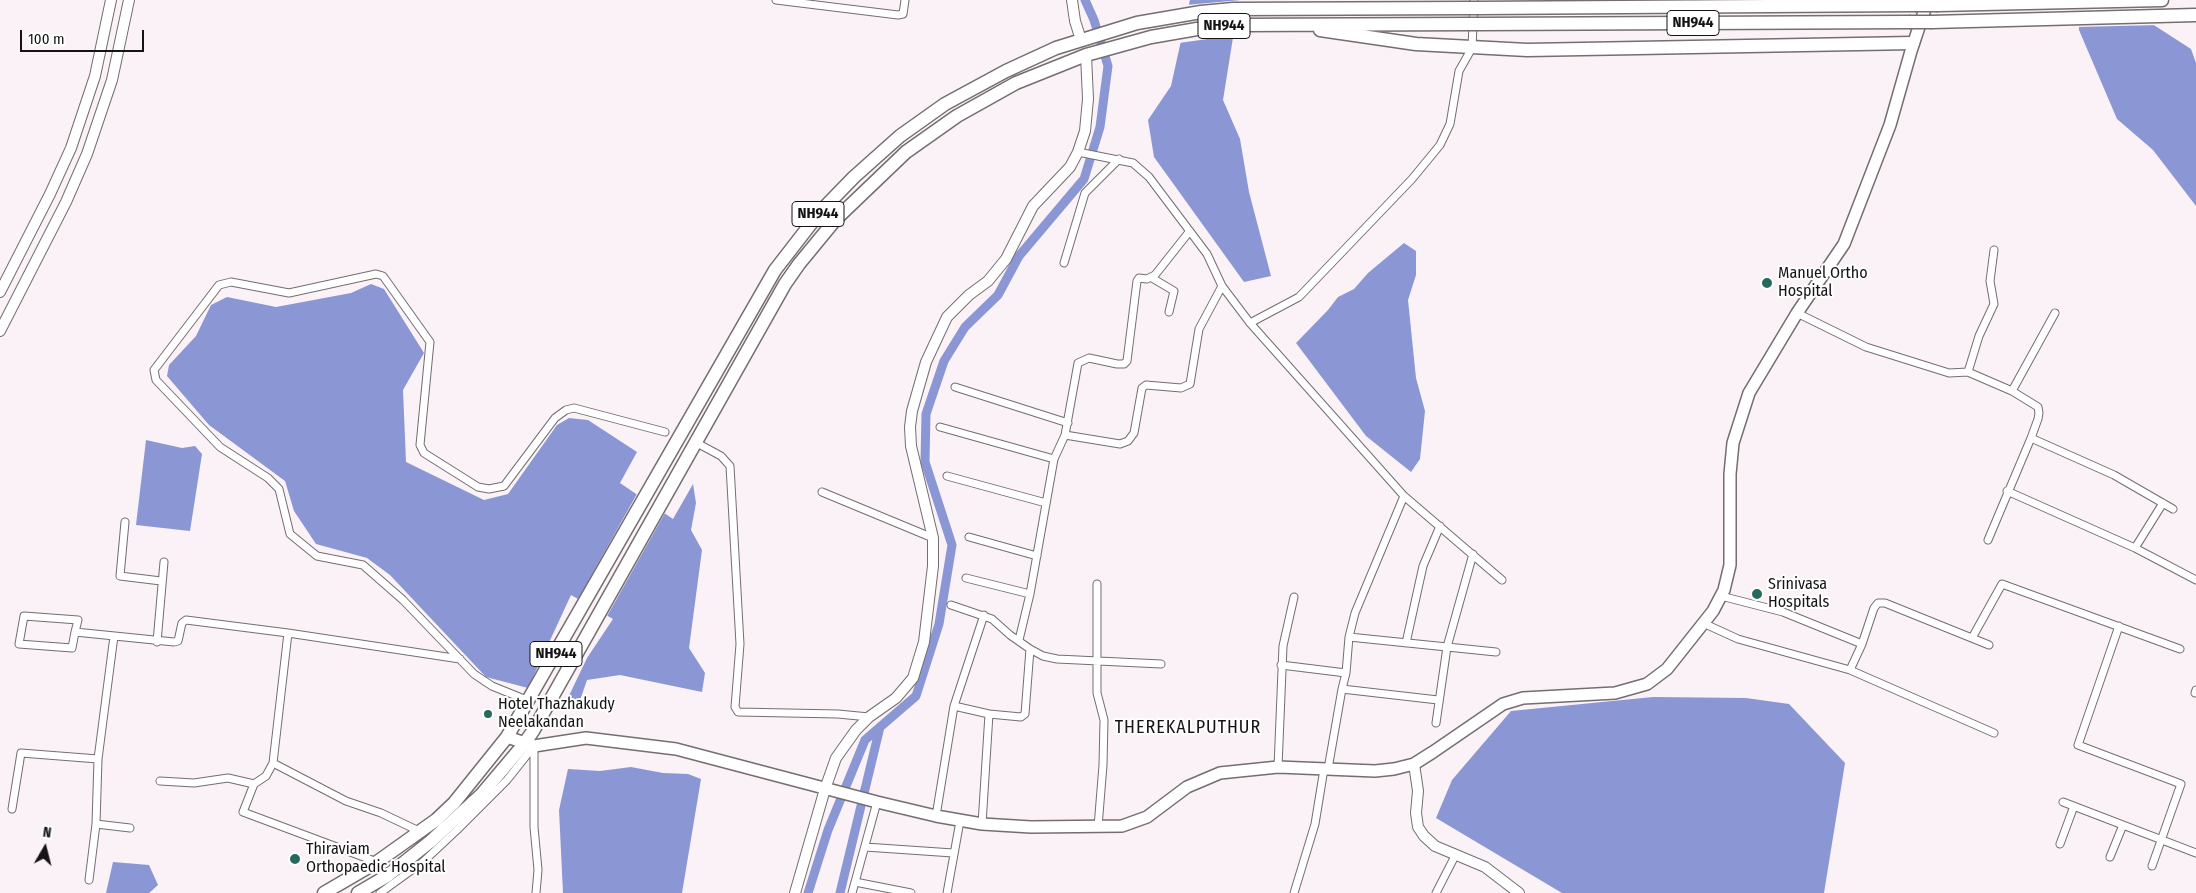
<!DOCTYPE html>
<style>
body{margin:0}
#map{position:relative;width:2196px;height:893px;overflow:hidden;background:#faf2f6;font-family:"Fira Sans Condensed",sans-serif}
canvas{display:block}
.north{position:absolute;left:20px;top:823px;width:50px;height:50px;-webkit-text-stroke:4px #fff;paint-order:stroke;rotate:8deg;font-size:14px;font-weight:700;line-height:20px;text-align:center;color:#151314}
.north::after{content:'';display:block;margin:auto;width:18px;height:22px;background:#151314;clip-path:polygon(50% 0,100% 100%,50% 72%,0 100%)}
.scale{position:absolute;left:20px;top:30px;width:124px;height:22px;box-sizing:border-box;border:2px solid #151314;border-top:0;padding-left:6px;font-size:15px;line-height:18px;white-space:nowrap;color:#151314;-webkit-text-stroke:4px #fff;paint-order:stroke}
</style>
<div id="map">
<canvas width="2196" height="893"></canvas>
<div class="north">N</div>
<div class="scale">100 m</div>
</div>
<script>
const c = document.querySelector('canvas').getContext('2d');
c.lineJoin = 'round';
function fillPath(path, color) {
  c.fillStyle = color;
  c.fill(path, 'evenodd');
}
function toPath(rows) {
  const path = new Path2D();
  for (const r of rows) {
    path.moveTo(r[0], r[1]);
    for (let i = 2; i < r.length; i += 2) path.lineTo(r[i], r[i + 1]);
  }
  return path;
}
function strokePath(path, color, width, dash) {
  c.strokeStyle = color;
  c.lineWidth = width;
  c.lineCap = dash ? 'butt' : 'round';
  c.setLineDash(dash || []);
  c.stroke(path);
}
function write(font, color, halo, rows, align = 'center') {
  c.font = font + ' "Fira Sans Condensed",sans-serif';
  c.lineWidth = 4;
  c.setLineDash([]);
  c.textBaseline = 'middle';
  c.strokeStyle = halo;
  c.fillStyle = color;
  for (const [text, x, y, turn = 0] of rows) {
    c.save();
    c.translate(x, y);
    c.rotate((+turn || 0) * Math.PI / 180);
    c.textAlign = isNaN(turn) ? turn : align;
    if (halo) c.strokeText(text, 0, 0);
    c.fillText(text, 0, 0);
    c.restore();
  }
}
const water = toPath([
 [1190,0,1239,0,1223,100,1240,139,1249,192,1271,276,1244,282,1154,157,1148,120,1171,86],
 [2079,0,2146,20,2191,49,2196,63,2196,206,2153,150,2117,119,2079,30],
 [1404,243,1416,251,1416,275,1408,300,1416,378,1425,411,1420,459,1411,472,1366,436,1296,343,1328,310,1338,297,1354,289,1368,273],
 [371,284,384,289,424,353,403,390,406,462,484,500,508,494,557,425,569,418,588,420,637,452,620,483,673,519,693,484,696,503,691,530,702,550,689,648,705,673,702,692,620,675,587,680,578,706,571,706,566,702,587,658,613,619,571,595,528,688,486,677,390,575,367,558,316,544,294,511,285,481,209,425,167,376,169,365,196,336,211,305,227,297,276,307,351,293],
 [146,440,182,448,195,446,202,454,190,531,136,525],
 [1653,697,1746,698,1789,704,1845,763,1824,893,1562,893,1436,818,1452,780,1511,711],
 [631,767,663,773,688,774,701,779,682,893,563,893,559,810,568,769,600,771],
 [113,862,149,865,158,885,149,893,106,893]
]);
const pier = toPath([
 [1241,0,1236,35,1179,43,1186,5],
 [2077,0,2146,0,2148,19,2159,25,2077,27],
 [638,492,666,511,606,618,577,601]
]);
const canal = toPath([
 [808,893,828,830,865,740,916,696,939,624,952,545,925,462,926,414,944,361,965,327,998,295,1019,256,1084,179,1100,127,1108,66,1094,20,1085,0],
 [840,893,880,727]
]);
const street = toPath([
 [776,0,898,15,903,14,905,0],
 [1078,152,1133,163,1149,177,1207,254,1222,286,1250,323,1404,496,1502,580],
 [1064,263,1085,193,1119,159],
 [1152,278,1174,291,1169,312],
 [1797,313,1866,347,1949,373,1968,372,2012,391,2038,407,2039,413,2038,419,2031,438,2114,475,2173,509],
 [1250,323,1299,297,1412,179,1440,145,1450,124,1459,71,1472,48,1474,0],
 [1968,372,1979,336,1994,304,1990,281,1994,250],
 [955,387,1068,423],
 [2012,391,2055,313],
 [940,427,1054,459],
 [1065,435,1120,444,1128,441,1134,433,1142,388,1146,385,1181,388,1190,384,1199,329,1222,286],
 [695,442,721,456,730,466,740,644,735,707,738,712,838,714,869,717],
 [947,476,1046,503],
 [2007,491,2135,548,2196,580],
 [822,492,933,538],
 [125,522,120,576,161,581],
 [969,537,1037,556],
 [1988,540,2031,438],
 [2135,548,2163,503],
 [966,578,1030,594],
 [1097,584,1097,693,1104,720,1103,765,1098,827],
 [1721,596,1783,612,1862,644],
 [951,605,992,619,1010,635,1030,649,1025,714,1021,717,989,714],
 [1703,623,1738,639,1850,670,1994,733],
 [2119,626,2078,745,2181,784,2152,866],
 [75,632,72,648,19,644,24,616,78,620,75,632,174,642,178,641,182,623,186,620,288,633,460,659],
 [288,633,273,763,266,776,254,784,243,812,377,862],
 [1349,637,1496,652],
 [1972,638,2002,584,2180,649],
 [1019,640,1030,594,1054,459,1065,435,1078,363,1089,358,1117,364,1124,364,1127,361,1137,281,1139,278,1147,279,1155,275,1189,232],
 [157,642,164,562],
 [1406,643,1423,566,1440,526],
 [1030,649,1043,656,1057,659,1161,664],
 [1281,665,1346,673],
 [1850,670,1862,644,1874,608,1878,603,1885,603,1989,645],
 [1342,689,1438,700],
 [2195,693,2196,690],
 [529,701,492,686,474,674,403,600,363,565,317,556,290,534,279,489,268,478,220,447,156,380,154,370,219,285,231,282,289,293,376,274,383,276,430,342,420,445,424,453,478,487,489,489,504,486,555,418,566,410,574,408,665,432],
 [954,706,989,714,982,824],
 [1436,723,1447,647,1473,554],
 [534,746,534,827,538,870,536,893],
 [273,763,346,801,381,813,421,832],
 [1278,767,1283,646,1294,597],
 [1328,769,1342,689,1346,673,1349,637,1355,613,1404,496],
 [160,781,194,783,228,778,254,784],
 [2063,802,2196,853],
 [12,809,21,753,98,759],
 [936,816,954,706,984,615],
 [96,824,130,828],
 [2060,844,2074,806],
 [865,847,953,853],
 [2110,857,2123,825],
 [89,880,96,824,98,759,114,636],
 [855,882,911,893],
 [380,893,424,861,457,830,507,780,534,746],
 [852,893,877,802],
 [947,893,960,821],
 [1294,893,1315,824,1324,769],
 [1436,893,1456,854]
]);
const secondary = toPath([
 [1072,0,1075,21,1081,40],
 [0,292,50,194,71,148,95,76,111,0],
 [0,331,66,202,87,154,112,80,129,0],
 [1414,764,1418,791,1416,813,1418,827,1424,836,1435,846,1485,867,1519,893],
 [795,893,825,789,836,758,856,730,869,717,896,698,913,678,924,642,933,566,933,538,911,446,910,427,912,411,926,362,947,317,969,295,988,281,1006,259,1033,206,1070,167,1078,152,1085,131,1088,99,1086,55]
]);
const primary = toPath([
 [507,737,534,746,586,738,676,749,877,802,936,816,982,824,1031,827,1122,826,1147,817,1187,787,1220,773,1278,767,1375,771,1394,769,1414,764,1433,752,1503,704,1523,698,1615,693,1647,684,1667,669,1713,611,1724,590,1730,565,1730,474,1733,443,1749,393,1797,313,1844,244,1890,125,1911,51,1928,0]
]);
const highway = toPath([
 [1938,5,2162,0],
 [1478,8,1915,5],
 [1932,22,2196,15],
 [1477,24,1909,22],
 [1320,30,1416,44,1527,50,1913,43],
 [324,893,377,862,436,820,454,803,507,737,775,270,820,212,854,177,900,136,945,104,1006,71,1056,48,1137,23,1201,12,1233,9,1469,8],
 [358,893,387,876,431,841,481,795,524,744,533,731,785,284,799,264,836,219,906,152,957,116,1016,83,1086,55,1151,37,1197,29,1238,25,1469,24]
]);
const highwayBridge = toPath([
 [1915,5,1938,5],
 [1469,8,1478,8],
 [1909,22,1932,22],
 [1469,24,1477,24]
]);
const markers = [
 [1767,283,6,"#276a5c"],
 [1757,594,6,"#276a5c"],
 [488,714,5,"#276a5c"],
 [295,859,6,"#276a5c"]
];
const shields = [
 [1693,23,52],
 [1224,26,52],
 [818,214,52],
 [556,654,52]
];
const shieldNames = [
 ["NH944",1693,23],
 ["NH944",1224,26],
 ["NH944",818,214],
 ["NH944",556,654]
];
const poiNames = [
 ["Manuel Ortho",1778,274],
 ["Hospital",1778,292],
 ["Srinivasa",1768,585],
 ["Hospitals",1768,603],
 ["Hotel Thazhakudy",498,705],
 ["Neelakandan",498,723],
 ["Thiraviam",306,850],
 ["Orthopaedic Hospital",306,868]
];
const neighbourhoodNames = [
 ["THEREKALPUTHUR",1188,728]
];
fillPath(water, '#8b96d5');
fillPath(pier, '#faf2f6');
strokePath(canal, '#8b96d5', 9);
strokePath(street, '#746d71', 9);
strokePath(secondary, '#746d71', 12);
strokePath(primary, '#746d71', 14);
strokePath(highway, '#746d71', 15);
strokePath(street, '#fff', 7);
strokePath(secondary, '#fff', 10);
strokePath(primary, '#fff', 11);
strokePath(highway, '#fff', 12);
strokePath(highwayBridge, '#746d71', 15, []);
strokePath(highwayBridge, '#fff', 12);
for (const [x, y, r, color] of markers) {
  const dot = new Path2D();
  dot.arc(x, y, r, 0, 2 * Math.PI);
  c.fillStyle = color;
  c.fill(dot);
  strokePath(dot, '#fff', 2);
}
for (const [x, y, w] of shields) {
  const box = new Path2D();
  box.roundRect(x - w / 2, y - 12.5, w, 25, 4);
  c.fillStyle = '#fff';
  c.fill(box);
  strokePath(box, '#151314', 1);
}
write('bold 15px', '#151314', null, shieldNames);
write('16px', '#151314', '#fff', poiNames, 'left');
c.letterSpacing = '1px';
write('18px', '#151314', '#fff', neighbourhoodNames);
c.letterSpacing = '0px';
</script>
